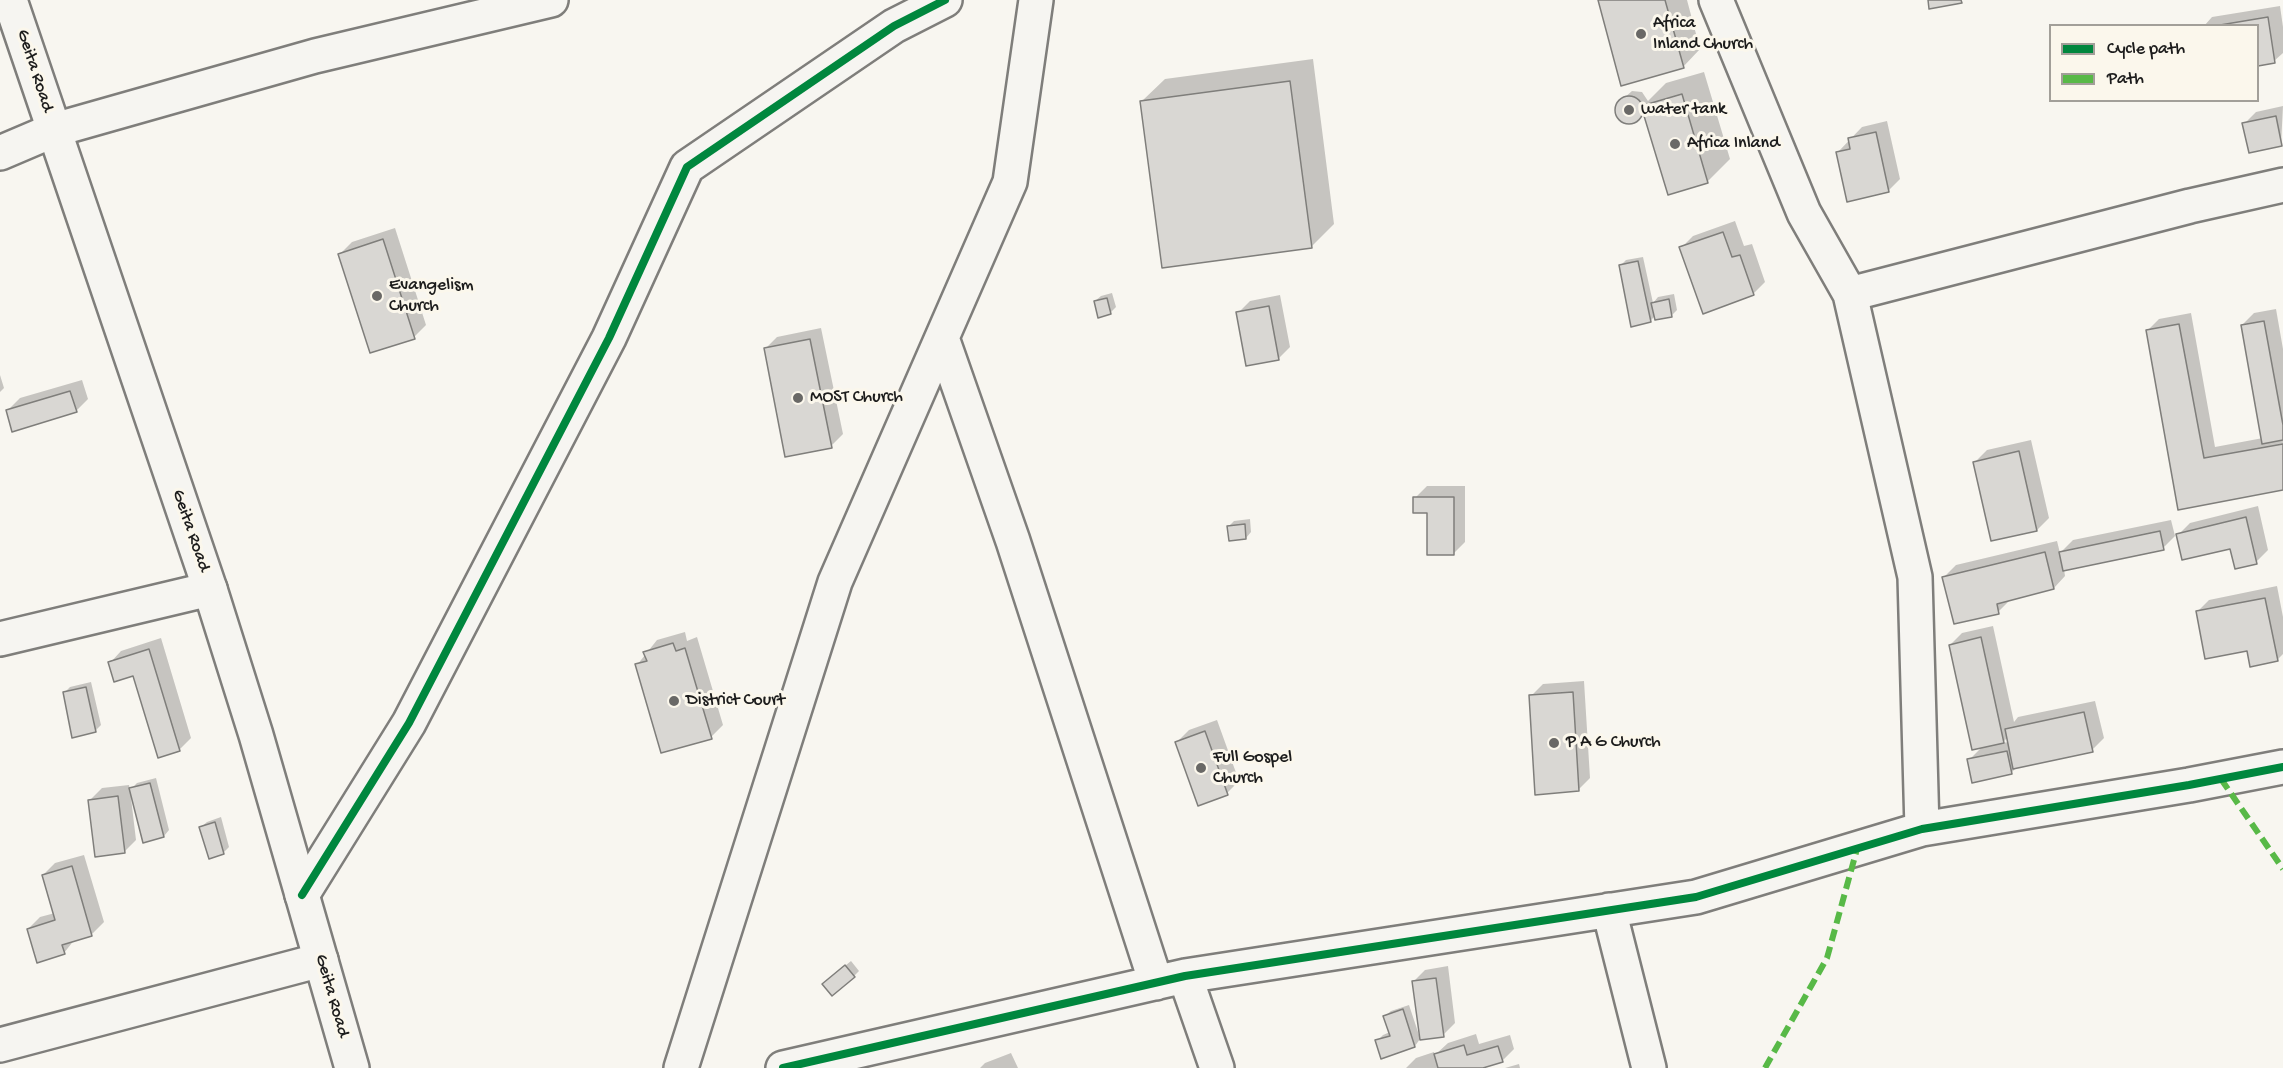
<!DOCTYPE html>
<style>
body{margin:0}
#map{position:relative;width:2283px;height:1068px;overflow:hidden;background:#f8f6f0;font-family:"Gochi Hand",sans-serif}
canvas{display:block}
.legend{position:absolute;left:2049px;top:24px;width:210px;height:78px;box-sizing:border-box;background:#fbf7ec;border:2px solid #a29f99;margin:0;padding:8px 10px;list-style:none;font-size:18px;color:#1c1c1c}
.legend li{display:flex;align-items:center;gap:12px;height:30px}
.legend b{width:30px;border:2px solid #a29f99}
</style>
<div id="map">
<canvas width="2283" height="1068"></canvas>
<ul class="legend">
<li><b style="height:8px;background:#00873e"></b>Cycle path</li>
<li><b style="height:8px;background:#58b947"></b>Path</li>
</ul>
</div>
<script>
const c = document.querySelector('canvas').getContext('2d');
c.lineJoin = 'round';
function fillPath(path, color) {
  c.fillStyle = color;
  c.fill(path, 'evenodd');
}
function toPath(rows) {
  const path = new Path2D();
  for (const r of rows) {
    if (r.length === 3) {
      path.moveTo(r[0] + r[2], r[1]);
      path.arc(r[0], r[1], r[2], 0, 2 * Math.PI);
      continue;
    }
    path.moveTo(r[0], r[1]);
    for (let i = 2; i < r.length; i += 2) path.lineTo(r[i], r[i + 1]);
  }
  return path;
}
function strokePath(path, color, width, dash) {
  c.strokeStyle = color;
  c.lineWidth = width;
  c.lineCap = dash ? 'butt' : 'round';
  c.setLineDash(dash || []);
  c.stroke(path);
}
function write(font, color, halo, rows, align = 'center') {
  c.font = font + ' "Gochi Hand",sans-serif';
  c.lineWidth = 6;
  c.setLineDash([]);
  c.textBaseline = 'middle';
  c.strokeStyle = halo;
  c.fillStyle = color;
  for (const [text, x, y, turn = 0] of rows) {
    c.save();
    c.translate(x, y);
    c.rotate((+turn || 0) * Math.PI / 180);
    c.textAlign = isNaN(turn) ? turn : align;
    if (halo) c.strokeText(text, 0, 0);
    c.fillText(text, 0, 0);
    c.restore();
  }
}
const shadow = toPath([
 [1600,0,1687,0,1700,49,1683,67],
 [2280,6,2283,27,2283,53,2274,61,2258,64,2258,26,2204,26,2212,17],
 [1313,59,1334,224,1311,247,1142,101,1165,79],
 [1704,72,1730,159,1707,182,1645,113,1634,123,1624,122,1617,114,1617,104,1632,91,1642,92,1648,101,1666,83],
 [2283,106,2281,145,2244,124,2256,112],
 [1887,121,1900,179,1888,191,1838,152,1862,127],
 [1735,221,1744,246,1752,244,1765,282,1753,294,1681,248,1693,236],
 [395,228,426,325,414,337,340,254,352,242],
 [1643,257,1653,303,1658,297,1674,294,1677,310,1672,315,1655,316,1650,321,1620,266,1626,260],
 [1112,293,1116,307,1110,313,1095,301,1101,296],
 [1280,295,1290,347,1278,359,1238,313,1250,301],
 [2276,309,2283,349,2283,489,2179,508,2147,331,2159,319,2191,313,2215,447,2263,438,2242,325,2254,313],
 [821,328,843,434,831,446,765,349,777,337],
 [0,375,4,388,0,392],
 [82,380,88,399,76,411,8,410,20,398],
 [2031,440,2049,518,2037,530,1975,462,1987,450],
 [1427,486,1465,486,1465,542,1453,554,1429,512,1415,498],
 [2258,506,2268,550,2256,562,2231,548,2178,535,2190,523],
 [1250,519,1251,532,1246,538,1229,526,1234,521],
 [2171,520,2175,536,2163,548,2064,569,2065,576,2054,588,2010,600,1998,612,1944,577,1956,565,2057,541,2060,553,2073,540],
 [2277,586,2283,617,2283,654,2277,660,2248,649,2197,612,2209,600],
 [1993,626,2014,722,2018,717,2095,701,2104,738,2092,750,2017,767,2011,773,1969,760,1983,746,1950,645,1962,633],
 [2008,737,2009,742,2002,743],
 [685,632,687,641,697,637,723,725,711,737,637,665,657,640],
 [161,638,191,738,179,750,134,674,110,663,121,651],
 [1584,681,1590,778,1578,790,1531,696,1543,684],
 [91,682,101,725,95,731,64,693,70,687],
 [1217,720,1239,781,1227,793,1177,742,1189,730],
 [156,778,169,830,164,836,133,798,131,798,136,840,124,852,90,800,102,788,129,785,130,790,137,783],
 [221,817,229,847,223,853,201,827,207,822],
 [84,855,104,922,92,934,75,939,64,953,28,929,40,917,55,913,43,875,55,863],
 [851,961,859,971,854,976,829,979],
 [1448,966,1455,1023,1443,1035,1420,1039,1415,1046,1382,1057,1377,1041,1383,1035,1390,1032,1385,1016,1391,1011,1409,1005,1419,1035,1420,1034,1413,982,1425,970],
 [1476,1034,1479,1044,1510,1035,1514,1049,1502,1061,1484,1066,1485,1068,1406,1068,1416,1058,1434,1052,1435,1055,1448,1043],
 [1011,1053,1018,1068,980,1068,985,1063],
 [1519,1064,1520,1068,1505,1068]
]);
const building = toPath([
 [1598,0,1665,0,1684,68,1621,86,1598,0],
 [1928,0,1961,0,1962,3,1929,9,1928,0],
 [2268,17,2275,63,2258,66,2258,26,2214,26,2268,17],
 [1290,81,1312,248,1162,268,1140,101,1290,81],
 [1682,94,1708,183,1668,195,1641,106,1682,94],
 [1629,110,14],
 [2276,116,2282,146,2249,153,2242,123,2276,116],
 [1876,132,1889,192,1847,202,1836,152,1850,149,1848,138,1876,132],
 [1723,232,1732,257,1740,255,1754,295,1703,314,1679,247,1723,232],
 [383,239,415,339,370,353,338,254,383,239],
 [1638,261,1651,322,1631,327,1619,265,1638,261],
 [1107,298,1111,314,1098,318,1094,301,1107,298],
 [1669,299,1672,317,1655,320,1651,303,1669,299],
 [1269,306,1279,360,1246,366,1236,312,1269,306],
 [2264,321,2283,425,2283,440,2262,444,2241,325,2264,321],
 [2179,324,2204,458,2283,444,2283,490,2178,510,2146,330,2179,324],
 [810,339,832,448,785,457,764,348,810,339],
 [70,391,77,412,12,432,6,410,70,391],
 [2019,451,2037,531,1991,541,1973,462,2019,451],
 [1413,497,1454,497,1454,555,1427,555,1427,513,1413,513,1413,497],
 [2246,517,2257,564,2235,569,2230,549,2182,560,2176,534,2246,517],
 [1245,524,1246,539,1229,541,1227,526,1245,524],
 [2160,531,2164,550,2063,571,2059,552,2160,531],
 [2045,552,2054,589,1997,604,1999,614,1954,624,1942,577,2045,552],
 [2265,598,2278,661,2250,667,2247,651,2205,659,2196,611,2265,598],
 [1981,637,2004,743,1972,750,1949,645,1981,637],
 [673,643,676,651,685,648,712,739,661,753,635,664,647,661,643,652,673,643],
 [149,649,180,751,158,758,133,676,114,682,108,662,149,649],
 [86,687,96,732,72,738,63,692,86,687],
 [1573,692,1579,791,1535,795,1529,695,1573,692],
 [2084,712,2093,752,2013,769,2005,729,2084,712],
 [1205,731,1228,795,1198,806,1175,742,1205,731],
 [2007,751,2012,774,1972,783,1967,759,2007,751],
 [150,783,164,837,143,843,129,788,150,783],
 [118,796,125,853,95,857,88,800,118,796],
 [215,822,224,854,209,859,199,827,215,822],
 [72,866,92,936,62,945,65,954,37,963,27,929,55,920,42,875,72,866],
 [845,965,855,977,832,996,822,984,845,965],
 [1436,978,1444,1037,1420,1040,1412,981,1436,978],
 [1403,1009,1415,1047,1381,1059,1375,1040,1390,1036,1383,1016,1403,1009],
 [1464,1045,1467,1055,1498,1046,1503,1062,1483,1068,1438,1068,1434,1054,1464,1045]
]);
const minor = toPath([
 [1716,0,1804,213,1850,294,1915,577,1922,829],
 [0,153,54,130,315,56,551,0],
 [1850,294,2190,206,2283,185],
 [942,338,1013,541,1156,983],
 [0,639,210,589],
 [302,895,409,723,609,338,687,167,894,26,945,0],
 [1609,910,1649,1068],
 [1185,976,1217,1068],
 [0,1045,321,960],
 [681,1068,835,582,1010,182,1036,0],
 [783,1068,1185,976,1696,897,1922,829,2189,785,2283,767]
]);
const major = toPath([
 [10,0,210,589,256,735,352,1068]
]);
const quiet = toPath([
 [2221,779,2283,869],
 [1765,1068,1827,958,1857,849]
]);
const cycleway = toPath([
 [302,895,409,723,609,338,687,167,894,26,945,0],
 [783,1068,1185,976,1696,897,1922,829,2189,785,2283,767]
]);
const markers = [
 [1641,34,6,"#696866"],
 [1629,110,6,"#696866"],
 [1675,144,6,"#696866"],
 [377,296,6,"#696866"],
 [798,398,6,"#696866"],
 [674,701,6,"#696866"],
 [1554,743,6,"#696866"],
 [1201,768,6,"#696866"]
];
const poiNames = [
 ["Africa",1653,24],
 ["Inland Church",1653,45],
 ["water tank",1641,110],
 ["Africa Inland",1687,144],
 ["Evangelism",389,286],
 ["Church",389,307],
 ["MOST Church",810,398],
 ["District Court",686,701],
 ["P A G Church",1566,743],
 ["Full Gospel",1213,758],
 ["Church",1213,779]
];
const streetNames = [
 ["Geita Road",34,71,72],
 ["Geita Road",190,531,71],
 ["Geita Road",331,996,74]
];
fillPath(shadow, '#0003');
fillPath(building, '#d9d7d3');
strokePath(building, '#7f7e7b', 1.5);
strokePath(minor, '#7f7e7b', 38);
strokePath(major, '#7f7e7b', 38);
strokePath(minor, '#f6f5f1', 33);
strokePath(major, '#f6f5f1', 33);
strokePath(quiet, '#58b947', 6, [12, 6]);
strokePath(cycleway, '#00873e', 8);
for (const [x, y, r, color] of markers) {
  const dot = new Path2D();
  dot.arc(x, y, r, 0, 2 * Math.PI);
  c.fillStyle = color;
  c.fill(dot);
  strokePath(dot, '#fbf7ec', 2);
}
write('18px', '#1c1c1c', '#fbf7ec', poiNames, 'left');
write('18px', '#1c1c1c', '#fbf7ec', streetNames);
</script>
